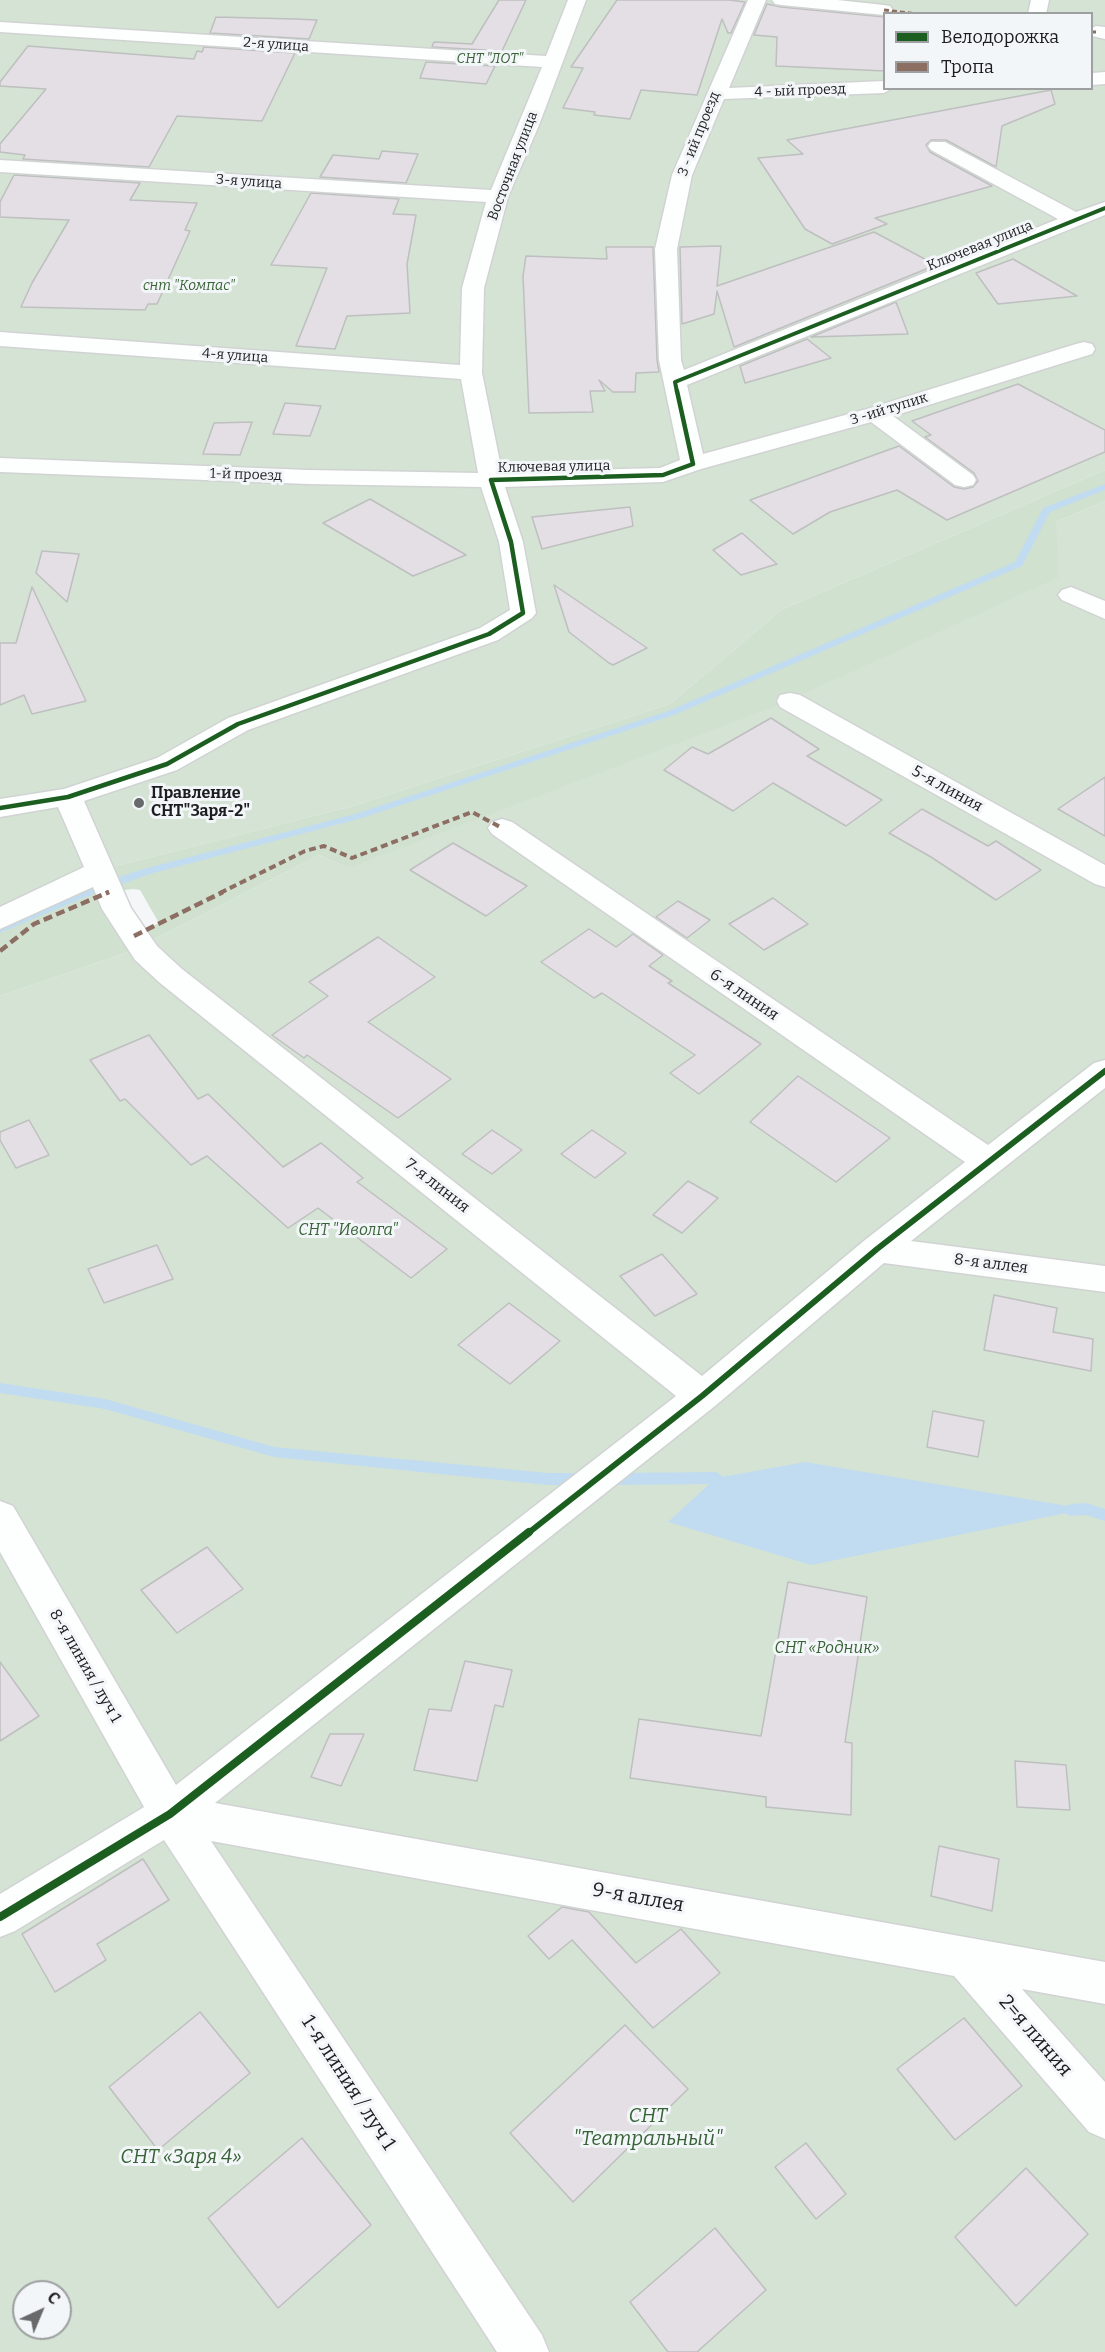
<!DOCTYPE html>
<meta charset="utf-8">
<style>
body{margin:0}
#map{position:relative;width:1105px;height:2352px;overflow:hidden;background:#f4f6f7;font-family:Bitter,serif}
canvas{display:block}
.legend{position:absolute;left:883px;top:12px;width:210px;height:78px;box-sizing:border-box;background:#f3f6f8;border:2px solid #9d9fa1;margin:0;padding:8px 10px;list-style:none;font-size:18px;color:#1c1d1e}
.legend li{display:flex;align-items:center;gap:12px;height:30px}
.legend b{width:30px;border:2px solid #9d9fa1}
.north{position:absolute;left:12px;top:2280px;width:60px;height:60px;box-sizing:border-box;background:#f3f6f8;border:2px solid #9d9fa1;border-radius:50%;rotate:44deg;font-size:16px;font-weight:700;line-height:24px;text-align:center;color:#1c1d1e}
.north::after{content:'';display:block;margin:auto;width:21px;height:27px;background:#68696a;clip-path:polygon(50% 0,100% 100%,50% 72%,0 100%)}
</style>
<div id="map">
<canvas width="1105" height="2352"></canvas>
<ul class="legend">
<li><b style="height:8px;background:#1b5e20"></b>Велодорожка</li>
<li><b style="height:8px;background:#8d6e63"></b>Тропа</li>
</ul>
<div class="north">С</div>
</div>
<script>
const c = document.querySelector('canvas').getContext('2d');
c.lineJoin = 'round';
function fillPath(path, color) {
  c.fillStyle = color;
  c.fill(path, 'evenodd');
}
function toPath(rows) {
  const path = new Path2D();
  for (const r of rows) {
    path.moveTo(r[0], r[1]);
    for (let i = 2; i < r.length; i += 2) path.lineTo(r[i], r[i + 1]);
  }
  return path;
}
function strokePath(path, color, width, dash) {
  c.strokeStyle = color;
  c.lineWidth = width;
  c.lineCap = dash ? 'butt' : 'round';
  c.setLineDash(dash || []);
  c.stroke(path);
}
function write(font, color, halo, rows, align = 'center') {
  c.font = font + ' Bitter,serif';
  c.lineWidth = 6;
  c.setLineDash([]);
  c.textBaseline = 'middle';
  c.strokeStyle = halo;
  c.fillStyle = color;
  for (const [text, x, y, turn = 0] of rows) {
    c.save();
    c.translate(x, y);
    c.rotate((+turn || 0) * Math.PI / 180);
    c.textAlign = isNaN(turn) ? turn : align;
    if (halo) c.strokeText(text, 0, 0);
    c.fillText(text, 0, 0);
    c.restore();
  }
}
const green = toPath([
 [0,0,1105,0,1105,470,781,610,670,704,353,806,100,870,0,919],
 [884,14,1092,14,1092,88,884,88],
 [1105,501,1105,2352,0,2352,0,996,131,951,319,855,348,868,1056,522],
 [24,2292,60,2292,60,2328,24,2328]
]);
const forest = toPath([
 [1105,470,1105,501,1056,522,1059,577,781,704,348,868,319,855,131,951,0,996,0,919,100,870,353,806,670,704,781,610],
 [133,889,140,890,159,923,134,935,110,892]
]);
const water = toPath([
 [805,1462,1086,1509,811,1565,668,1522,716,1478]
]);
const stream = toPath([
 [1105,484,1105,490,1050,512,1022,566,674,715,362,818,150,874,83,898,0,933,0,925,75,892,143,869,355,814,668,711,1015,562,1043,508,1105,484],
 [0,1383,105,1399,274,1447,548,1473,576,1473,581,1475,583,1479,581,1483,576,1485,548,1485,274,1457,105,1409,0,1393,0,1383],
 [716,1472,734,1484,736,1488,734,1492,729,1494,724,1492,713,1484,616,1485,611,1483,609,1479,611,1475,616,1473,716,1472],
 [1086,1503,1105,1509,1105,1521,1086,1515,1071,1516,1066,1514,1064,1510,1066,1506,1071,1504,1086,1503]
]);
const building = toPath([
 [499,0,526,0,502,51,432,47,434,42,472,44,499,0],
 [617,0,729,0,745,2,731,33,728,33,722,19,697,95,641,90,630,119,594,115,595,112,563,108,583,68,571,67,617,0],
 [767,4,781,7,885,17,885,71,776,66,777,37,754,35,767,4],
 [216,17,295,19,317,20,309,39,210,33,216,17],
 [28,46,194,59,197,51,202,52,204,47,295,53,262,121,177,116,149,167,23,159,25,155,0,152,0,144,46,89,0,86,0,82,28,46],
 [426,62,495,66,486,84,420,78,426,62],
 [1051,90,1055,104,1002,126,996,167,946,140,931,140,926,145,930,152,992,186,875,218,887,224,832,244,805,229,758,158,803,154,787,140,1051,90],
 [382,151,418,154,406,183,320,177,333,155,379,159,382,151],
 [14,175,140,183,130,200,197,203,185,230,190,231,157,304,148,304,145,310,21,307,32,283,69,220,0,217,0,202,14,175],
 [311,193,399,199,393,214,416,215,407,264,410,313,347,316,335,349,296,346,327,268,271,265,311,193],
 [874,232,936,265,734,347,717,291,714,314,682,324,680,247,721,246,717,286,874,232],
 [606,247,653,247,657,360,659,372,636,373,635,392,613,392,599,380,605,391,590,391,593,412,529,413,523,276,526,256,607,259,606,247],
 [1013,259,1077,296,998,304,976,273,1013,259],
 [896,302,908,334,811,337,896,302],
 [807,339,831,358,745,383,740,366,807,339],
 [1018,384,1105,430,1105,452,947,520,897,490,830,512,793,534,750,500,899,446,954,487,964,489,973,487,978,481,974,473,925,437,931,435,912,421,1018,384],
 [285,403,321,406,310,436,273,434,285,403],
 [252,422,240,455,203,454,214,423,252,422],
 [370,499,466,555,413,576,323,523,370,499],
 [630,507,633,526,542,549,532,517,630,507],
 [742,533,777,564,741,575,713,550,742,533],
 [42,551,79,554,67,602,36,573,42,551],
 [554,585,647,648,613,665,609,663,569,632,554,585],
 [32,587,86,701,32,714,24,695,0,705,0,643,16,643,32,587],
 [771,718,819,749,807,756,882,800,846,826,773,783,733,811,664,770,692,747,708,754,771,718],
 [1105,777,1105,836,1058,809,1105,777],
 [922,809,988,846,996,841,1041,870,996,900,931,857,889,833,922,809],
 [453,843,527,886,486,916,410,870,453,843],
 [773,898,808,924,764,950,729,924,773,898],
 [678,901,710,920,687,938,656,917,678,901],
 [589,929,616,947,633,934,663,955,649,966,672,981,668,983,761,1044,699,1094,670,1073,695,1055,602,993,594,998,541,962,589,929],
 [378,937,435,977,368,1022,451,1079,398,1118,307,1055,304,1058,272,1035,328,996,309,982,378,937],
 [149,1035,198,1099,208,1094,283,1167,321,1143,363,1178,357,1182,447,1249,411,1278,318,1208,288,1228,207,1156,191,1165,125,1099,120,1101,90,1060,149,1035],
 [798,1076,890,1138,836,1182,750,1122,798,1076],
 [29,1120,49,1155,16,1168,0,1140,0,1132,29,1120],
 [492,1130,522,1150,492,1174,462,1154,492,1130],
 [592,1130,626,1153,595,1178,561,1154,592,1130],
 [688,1181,718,1198,682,1233,653,1215,688,1181],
 [157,1245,173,1279,104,1303,88,1269,157,1245],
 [662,1254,697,1294,655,1316,620,1276,662,1254],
 [994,1295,1057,1308,1053,1332,1093,1339,1091,1371,984,1350,994,1295],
 [509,1303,560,1341,510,1384,458,1345,509,1303],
 [933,1411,984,1421,978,1457,927,1447,933,1411],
 [207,1547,243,1589,177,1633,141,1590,207,1547],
 [788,1582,867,1597,845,1742,852,1743,851,1815,766,1807,766,1797,630,1778,639,1719,761,1736,788,1582],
 [465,1661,512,1670,503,1707,495,1705,477,1781,414,1770,429,1709,451,1711,465,1661],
 [0,1662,39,1716,0,1741,0,1662],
 [330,1734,364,1734,341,1786,311,1777,330,1734],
 [1015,1761,1066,1765,1070,1810,1017,1807,1015,1761],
 [939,1846,999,1859,992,1911,931,1896,939,1846],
 [143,1859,169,1900,97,1944,106,1960,55,1992,22,1934,143,1859],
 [562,1907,589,1912,636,1963,681,1929,720,1973,653,2028,572,1940,549,1959,528,1936,562,1907],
 [200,2012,250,2073,158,2150,109,2087,200,2012],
 [964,2018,1022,2086,955,2140,897,2069,964,2018],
 [625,2025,688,2089,573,2202,510,2133,625,2025],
 [302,2138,371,2225,278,2308,208,2218,302,2138],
 [806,2143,846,2194,816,2219,775,2167,806,2143],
 [1026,2168,1088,2234,1016,2306,955,2237,1026,2168],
 [715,2228,766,2290,697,2352,668,2352,630,2302,715,2228]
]);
const minor = toPath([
 [568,0,586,0,539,125,508,197,484,288,482,373,502,472,660,468,680,460,659,360,655,249,672,175,748,0,766,0,729,88,884,81,884,88,893,88,884,93,724,99,692,175,677,249,681,360,684,370,1058,219,931,150,928,146,931,142,945,142,1076,212,1105,202,1105,215,687,385,703,454,867,409,1076,344,1084,342,1092,344,1095,349,1092,354,893,416,973,475,976,480,973,485,964,487,955,485,871,422,701,469,663,482,505,487,523,542,536,613,532,618,498,640,248,730,177,770,84,801,131,908,157,946,182,969,702,1376,865,1240,965,1162,492,834,488,828,492,822,502,819,512,822,988,1145,1094,1063,1105,1060,1105,1088,911,1241,1105,1266,1105,1292,884,1263,715,1406,215,1803,1105,1962,1105,2004,1022,1989,1105,2082,1105,2139,1089,2132,954,1976,211,1841,542,2335,549,2352,497,2352,164,1840,15,1931,0,1937,0,1894,144,1807,0,1552,0,1501,13,1506,176,1785,676,1396,160,983,135,960,102,909,93,887,0,929,0,907,84,867,58,807,0,817,0,799,64,789,157,758,228,718,480,628,510,610,499,542,481,487,308,484,0,472,0,458,308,470,478,473,461,379,0,346,0,332,460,365,462,288,486,202,0,172,0,160,491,190,542,67,0,32,0,22,546,56,568,0],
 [772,0,837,0,884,5,890,6,893,10,884,15,781,5,775,4,772,0],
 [1031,0,1049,0,1046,14,1028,14,1031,0],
 [1096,26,1105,27,1105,39,1092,36,1092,28,1096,26],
 [1105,72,1105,84,1092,85,1092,73,1105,72],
 [1071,587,1105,601,1105,619,1062,600,1058,595,1062,590,1071,587],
 [790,693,800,695,1105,865,1105,887,1095,884,780,707,777,701,780,695,790,693]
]);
const quietFar2 = toPath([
 [884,10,918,14],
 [1092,32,1096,32]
]);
const quietFar1 = toPath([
 [106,893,109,892],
 [220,893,305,851,324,846,352,858,472,812,502,828]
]);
const quiet = toPath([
 [134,936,223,892],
 [0,951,34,924,109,892]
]);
const cyclewayFar3 = toPath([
 [677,392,675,382,1105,208]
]);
const cyclewayFar2 = toPath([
 [0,808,68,797,167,764,238,724,489,634,523,613,511,542,491,480,663,475,693,464,677,391]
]);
const cyclewayFar1 = toPath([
 [527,1534,702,1396,877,1249,1105,1071]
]);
const cycleway = toPath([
 [0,1917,170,1814,529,1532]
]);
const markers = [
 [139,803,6,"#68696a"]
];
const farStreetnames = [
 ["2-я улица",276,45,4],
 ["4 - ый проезд",800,91,-2],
 ["3 - ий проезд",699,134,-68],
 ["Восточная улица",513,166,-69],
 ["3-я улица",249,182,4],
 ["Ключевая улица",980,246,-22],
 ["4-я улица",235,356,4],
 ["3 -ий тупик",889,409,-17],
 ["Ключевая улица",554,467,-1],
 ["1-й проезд",246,475,2]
];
const farParknames = [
 ["СНТ \"ЛОТ\"",490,59],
 ["снт \"Компас\"",189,286]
];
const streetNames = [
 ["5-я линия",947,789,29],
 ["6-я линия",744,995,34],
 ["7-я линия",437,1186,38],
 ["8-я аллея",991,1264,7],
 ["8-я линия / луч 1",85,1666,60]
];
const poiNames = [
 ["Правление",151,794],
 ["СНТ\"Заря-2\"",151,812]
];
const parkNames = [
 ["СНТ \"Иволга\"",348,1231],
 ["СНТ «Родник»",827,1649]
];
const nearStreetnames = [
 ["9-я аллея",638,1898,10],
 ["2=я линия",1035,2036,49],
 ["1-я линия / луч 1",348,2083,57]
];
const nearParknames = [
 ["СНТ",648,2116],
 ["\"Театральный\"",648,2139],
 ["СНТ «Заря 4»",181,2157]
];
fillPath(green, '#d4e3d4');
fillPath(forest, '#d0e1cf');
fillPath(water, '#c1dcf0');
fillPath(stream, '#c1dcf0');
fillPath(building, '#e4dfe5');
strokePath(building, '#bebfbf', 1.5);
strokePath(minor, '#d1d3d3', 3);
fillPath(minor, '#fdfefe');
strokePath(quietFar2, '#8d6e63', 3, [5, 3]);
strokePath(quietFar1, '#8d6e63', 4, [7, 4]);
strokePath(quiet, '#8d6e63', 4.5, [9, 4.5]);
strokePath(cyclewayFar3, '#1b5e20', 4);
strokePath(cyclewayFar2, '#1b5e20', 4.5);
strokePath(cyclewayFar1, '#1b5e20', 6);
strokePath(cycleway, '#1b5e20', 8);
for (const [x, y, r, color] of markers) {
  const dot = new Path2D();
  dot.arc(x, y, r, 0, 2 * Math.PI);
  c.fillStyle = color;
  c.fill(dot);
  strokePath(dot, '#f3f6f8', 2);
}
write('14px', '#1c1d1e', '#f3f6f8', farStreetnames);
write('italic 14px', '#386336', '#f3f6f8', farParknames);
write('16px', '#1c1d1e', '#f3f6f8', streetNames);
write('bold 16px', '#1c1d1e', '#f3f6f8', poiNames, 'left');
write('italic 16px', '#386336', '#f3f6f8', parkNames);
write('20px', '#1c1d1e', '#f3f6f8', nearStreetnames);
write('italic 20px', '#386336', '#f3f6f8', nearParknames);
</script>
